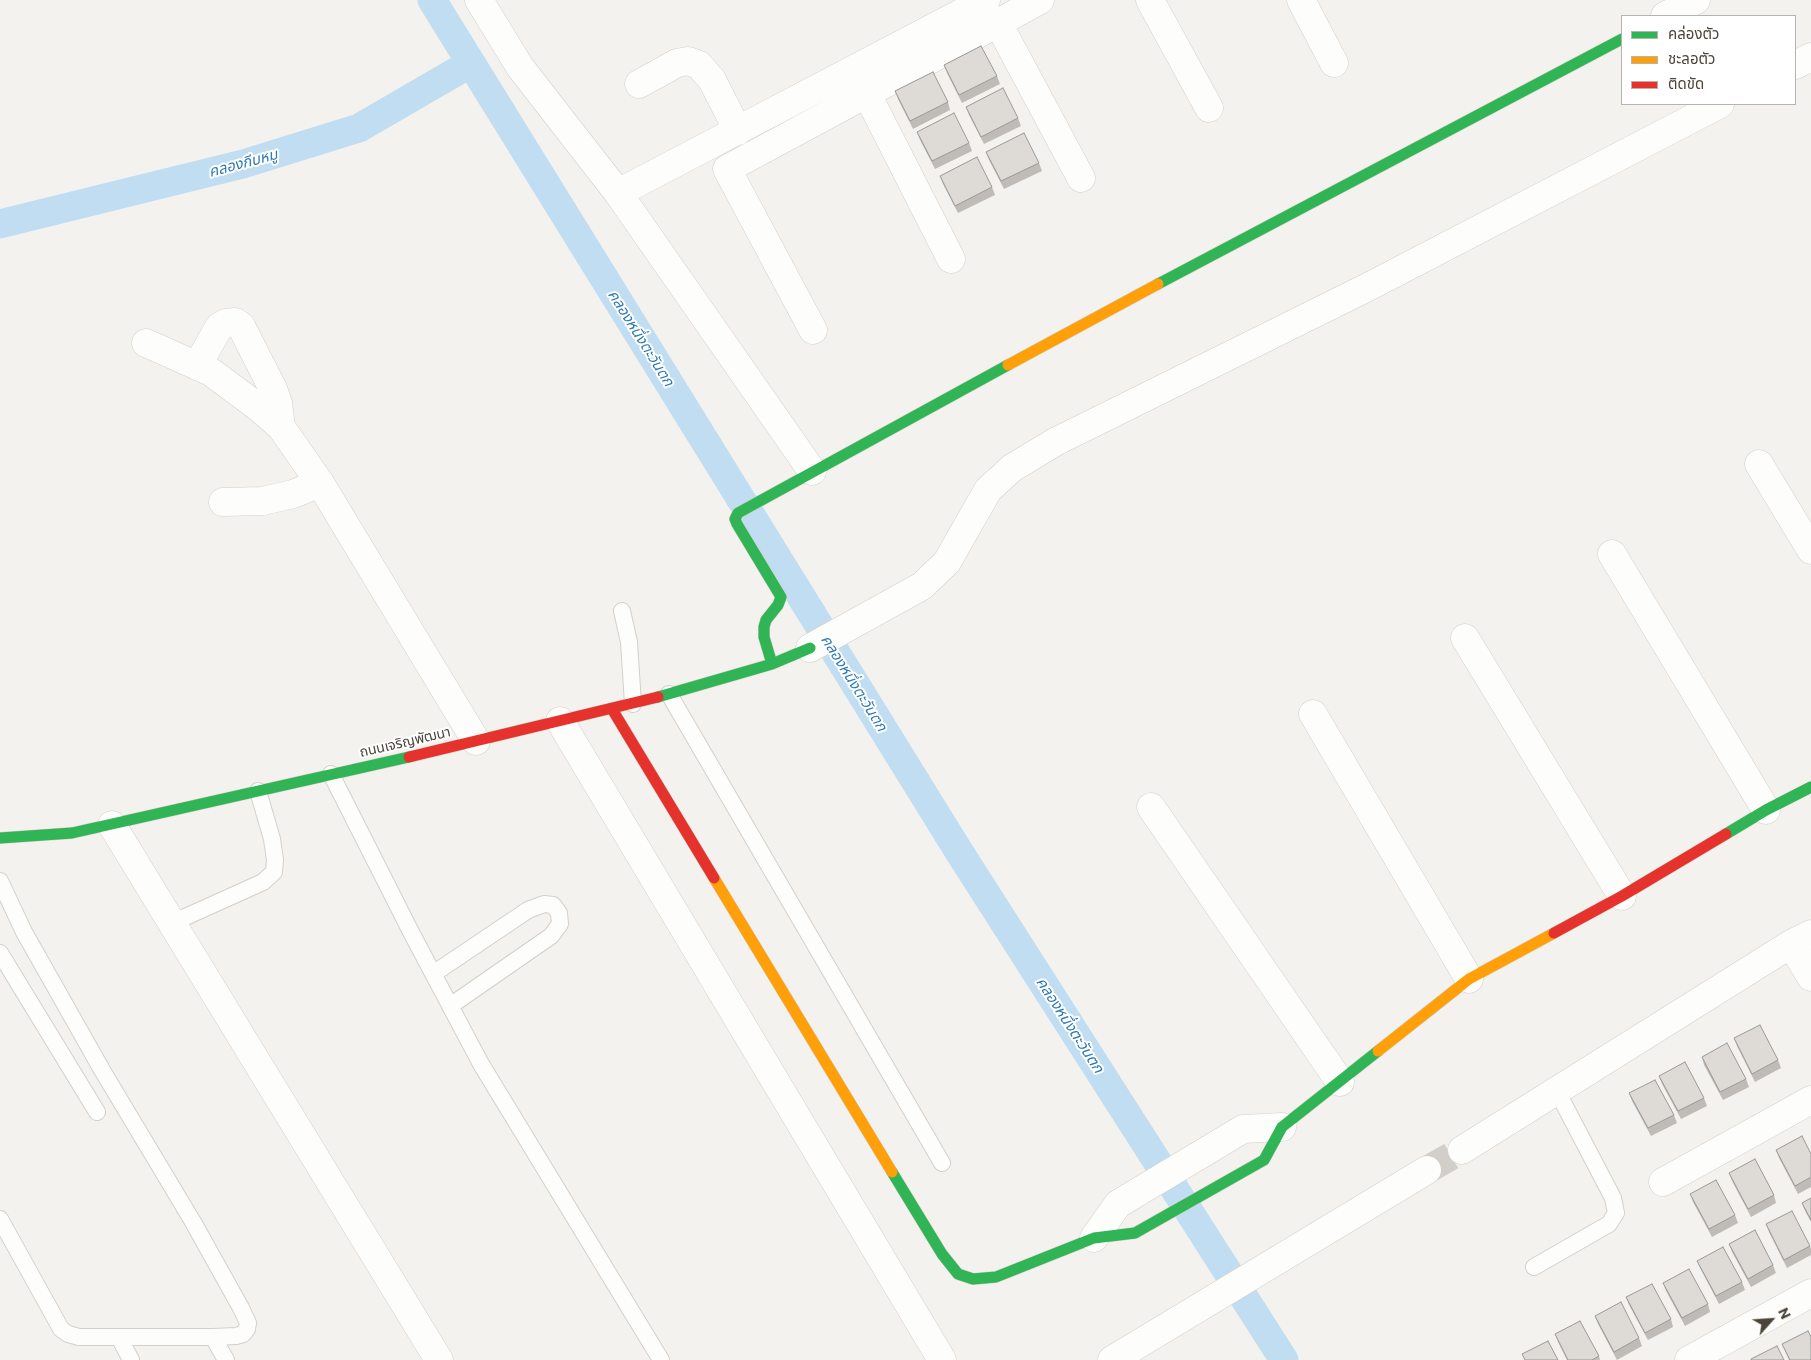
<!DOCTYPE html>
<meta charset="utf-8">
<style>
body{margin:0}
#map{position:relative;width:1811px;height:1360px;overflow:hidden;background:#f4f2ee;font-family:Commissioner,"Noto Sans Thai",sans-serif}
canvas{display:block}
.legend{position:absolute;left:1621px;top:15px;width:175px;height:90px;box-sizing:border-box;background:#fff;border:1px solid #b7b4b0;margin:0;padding:6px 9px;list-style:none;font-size:15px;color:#4b4439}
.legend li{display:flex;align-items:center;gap:10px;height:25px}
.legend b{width:25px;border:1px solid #b7b4b0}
.north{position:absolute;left:1746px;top:1295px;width:50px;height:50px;-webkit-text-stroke:4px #fff;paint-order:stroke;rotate:64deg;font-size:14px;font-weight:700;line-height:20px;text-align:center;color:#4b4439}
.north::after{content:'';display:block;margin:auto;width:18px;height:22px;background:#4b4439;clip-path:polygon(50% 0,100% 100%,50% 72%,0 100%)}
</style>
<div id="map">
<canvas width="1811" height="1360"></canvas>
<ul class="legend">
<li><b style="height:6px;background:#30b455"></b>คล่องตัว</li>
<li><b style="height:6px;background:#ff9f0a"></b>ชะลอตัว</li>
<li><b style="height:6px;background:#e5322d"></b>ติดขัด</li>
</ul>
<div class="north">N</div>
</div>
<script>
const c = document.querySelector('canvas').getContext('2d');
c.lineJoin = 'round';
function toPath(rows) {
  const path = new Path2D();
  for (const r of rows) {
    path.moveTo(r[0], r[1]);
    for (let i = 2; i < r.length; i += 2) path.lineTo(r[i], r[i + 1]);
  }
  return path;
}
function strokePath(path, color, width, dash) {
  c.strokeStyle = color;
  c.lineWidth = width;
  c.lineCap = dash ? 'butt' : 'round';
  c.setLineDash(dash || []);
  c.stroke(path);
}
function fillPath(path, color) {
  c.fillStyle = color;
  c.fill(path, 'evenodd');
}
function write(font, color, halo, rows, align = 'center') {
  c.font = font + ' Commissioner,"Noto Sans Thai",sans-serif';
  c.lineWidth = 4;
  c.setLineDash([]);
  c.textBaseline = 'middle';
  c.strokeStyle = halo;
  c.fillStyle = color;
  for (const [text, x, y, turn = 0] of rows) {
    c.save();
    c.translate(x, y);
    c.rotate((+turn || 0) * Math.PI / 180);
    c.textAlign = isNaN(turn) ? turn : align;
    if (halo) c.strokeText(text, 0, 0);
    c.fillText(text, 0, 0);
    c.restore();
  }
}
const canal = toPath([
 [432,0,958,850,1284,1360],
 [0,224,243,164,359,128,471,63]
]);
const streetTunnel = toPath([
 [1427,1170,1462,1150]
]);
const lane = toPath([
 [622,611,629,642,633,704],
 [669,694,942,1163],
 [331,774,412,934,481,1064,661,1360],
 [0,881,24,932,102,1070,193,1222,241,1308,248,1323,247,1329,243,1334,236,1336,213,1337,226,1360],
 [172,923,263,882,274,872,275,860,272,839,258,791],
 [0,953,97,1112],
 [433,974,528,910,544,904,553,905,559,913,560,924,551,936,450,1006],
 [0,1219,61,1329,68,1334,79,1337,213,1337],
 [1534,1267,1609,1224,1616,1213,1613,1198,1557,1091],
 [119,1337,131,1360]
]);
const street = toPath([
 [479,0,520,67,618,193,812,471],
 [1040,0,998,23,1081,178],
 [1150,0,1209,108],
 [1301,0,1334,63],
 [1665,16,1696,0],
 [1795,65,1811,57],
 [639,84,677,63,688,61,699,65,712,80,738,131],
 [867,94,951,259],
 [618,193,986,0],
 [813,330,727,169,998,23],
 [146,343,211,372,258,407,281,427,320,483,476,741],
 [197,366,219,327,226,323,235,322,241,326,273,389,278,403,281,427],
 [1759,464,1811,550],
 [223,502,263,501,293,494,320,483],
 [1612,554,1766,810],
 [1465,638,1622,896],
 [810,648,922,586,947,562,988,490,1012,468,1055,442,1368,287,1720,104],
 [1313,714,1469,979],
 [560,721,942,1360],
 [1151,807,1340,1082],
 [112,825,439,1360],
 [1791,944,1811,977],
 [1462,1150,1791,944,1811,934],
 [1663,1182,1811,1100],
 [1094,1238,1118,1204,1243,1129,1282,1127],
 [1112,1360,1427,1170],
 [1689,1360,1811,1293]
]);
const fast = toPath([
 [1158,284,1622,39],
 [772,664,764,637,764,627,766,620,778,605,781,597,737,524,735,519,738,513,1008,365],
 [658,697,772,664,810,648],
 [1726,834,1766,810,1811,787],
 [0,838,72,833,409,757],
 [892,1172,942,1254,958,1274,973,1279,996,1277,1094,1238,1135,1233,1264,1160,1282,1127,1378,1051]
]);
const slow = toPath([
 [1008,365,1158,284],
 [714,878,892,1172],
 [1378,1051,1469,979,1554,933]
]);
const jam = toPath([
 [612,709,714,878],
 [409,757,658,697],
 [1554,933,1622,896,1726,834]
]);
const wall = toPath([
 [944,65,997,76,1000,84,962,103,947,73],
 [895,91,948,102,950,110,913,129,898,99],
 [966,107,1018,118,1021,126,984,144,969,115],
 [917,132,969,143,972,151,935,169,920,140],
 [986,152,1039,163,1042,171,1004,189,989,160],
 [940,176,992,187,995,195,958,213,943,184],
 [1734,1038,1778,1060,1781,1068,1755,1082,1737,1046],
 [1702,1057,1746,1079,1749,1087,1723,1100,1704,1065],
 [1659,1076,1704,1098,1707,1106,1681,1119,1662,1084],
 [1629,1093,1674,1115,1677,1123,1651,1136,1632,1101],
 [1776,1150,1811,1154,1811,1187,1798,1194,1779,1158],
 [1729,1173,1774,1195,1776,1203,1751,1217,1732,1181],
 [1690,1194,1735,1215,1738,1223,1712,1237,1693,1202],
 [1811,1198,1811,1222,1805,1211,1802,1203],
 [1766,1224,1810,1246,1811,1249,1811,1255,1787,1268,1769,1232],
 [1729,1244,1773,1265,1776,1273,1751,1287,1732,1252],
 [1697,1261,1742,1282,1745,1290,1719,1304,1700,1268],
 [1663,1283,1708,1304,1710,1312,1685,1326,1666,1291],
 [1626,1297,1671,1319,1673,1327,1648,1340,1629,1305],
 [1595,1316,1639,1338,1642,1346,1617,1360,1598,1324],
 [1555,1334,1599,1356,1600,1360,1567,1360,1558,1342],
 [1782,1344,1811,1360,1789,1360]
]);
const building = toPath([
 [981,46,997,76,959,95,944,65,981,46],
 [933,72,948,102,910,121,895,91,933,72],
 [1003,88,1018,118,981,137,966,107,1003,88],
 [954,113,969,143,932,161,917,132,954,113],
 [1024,133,1039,163,1001,181,986,152,1024,133],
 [977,157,992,187,955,206,940,176,977,157],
 [1760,1025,1778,1060,1752,1074,1734,1038,1760,1025],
 [1727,1043,1746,1079,1720,1092,1702,1057,1727,1043],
 [1685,1062,1704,1098,1678,1111,1659,1076,1685,1062],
 [1655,1080,1674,1115,1648,1128,1629,1093,1655,1080],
 [1802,1136,1811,1154,1811,1177,1795,1186,1776,1150,1802,1136],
 [1755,1159,1774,1195,1748,1209,1729,1173,1755,1159],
 [1716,1180,1735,1215,1709,1229,1690,1194,1716,1180],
 [1811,1198,1811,1220,1802,1203,1811,1198],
 [1792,1211,1810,1246,1784,1260,1766,1224,1792,1211],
 [1755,1230,1773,1265,1748,1279,1729,1244,1755,1230],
 [1723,1247,1742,1282,1716,1296,1697,1261,1723,1247],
 [1689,1269,1708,1304,1682,1318,1663,1283,1689,1269],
 [1652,1284,1671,1319,1645,1333,1626,1297,1652,1284],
 [1621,1302,1639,1338,1614,1352,1595,1316,1621,1302],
 [1580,1321,1599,1356,1592,1360,1568,1360,1555,1334,1580,1321],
 [1808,1331,1811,1337,1811,1360,1790,1360,1782,1344,1808,1331],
 [1548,1341,1558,1360,1525,1360,1522,1354,1548,1341],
 [1777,1346,1784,1360,1751,1360,1751,1359,1777,1346]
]);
const streetNames = [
 ["ถนนเจริญพัฒนา",405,742,-13]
];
const waterNames = [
 ["คลองกีบหมู",243,163,-15],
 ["คลองหนึ่งตะวันตก",641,338,58],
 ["คลองหนึ่งตะวันตก",854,683,58],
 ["คลองหนึ่งตะวันตก",1070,1025,57]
];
strokePath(canal, '#c0ddf1', 29);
strokePath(streetTunnel, '#d2cfca', 28, [28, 14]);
strokePath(lane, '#d2d0cb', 18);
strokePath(street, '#d2d0cb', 29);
strokePath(fast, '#d3cfc5', 12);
strokePath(slow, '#d3cfc5', 12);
strokePath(jam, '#d3cfc5', 12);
strokePath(lane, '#fdfdfc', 16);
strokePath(street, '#fdfdfc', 28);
strokePath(fast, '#30b455', 11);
strokePath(slow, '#ff9f0a', 11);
strokePath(jam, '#e5322d', 11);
fillPath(wall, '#bfbcb8');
fillPath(building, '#dedbd6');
strokePath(building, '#9b9996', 1);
write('14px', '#4b4439', '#fff', streetNames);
write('italic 15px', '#2e7ab2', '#fff', waterNames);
</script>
